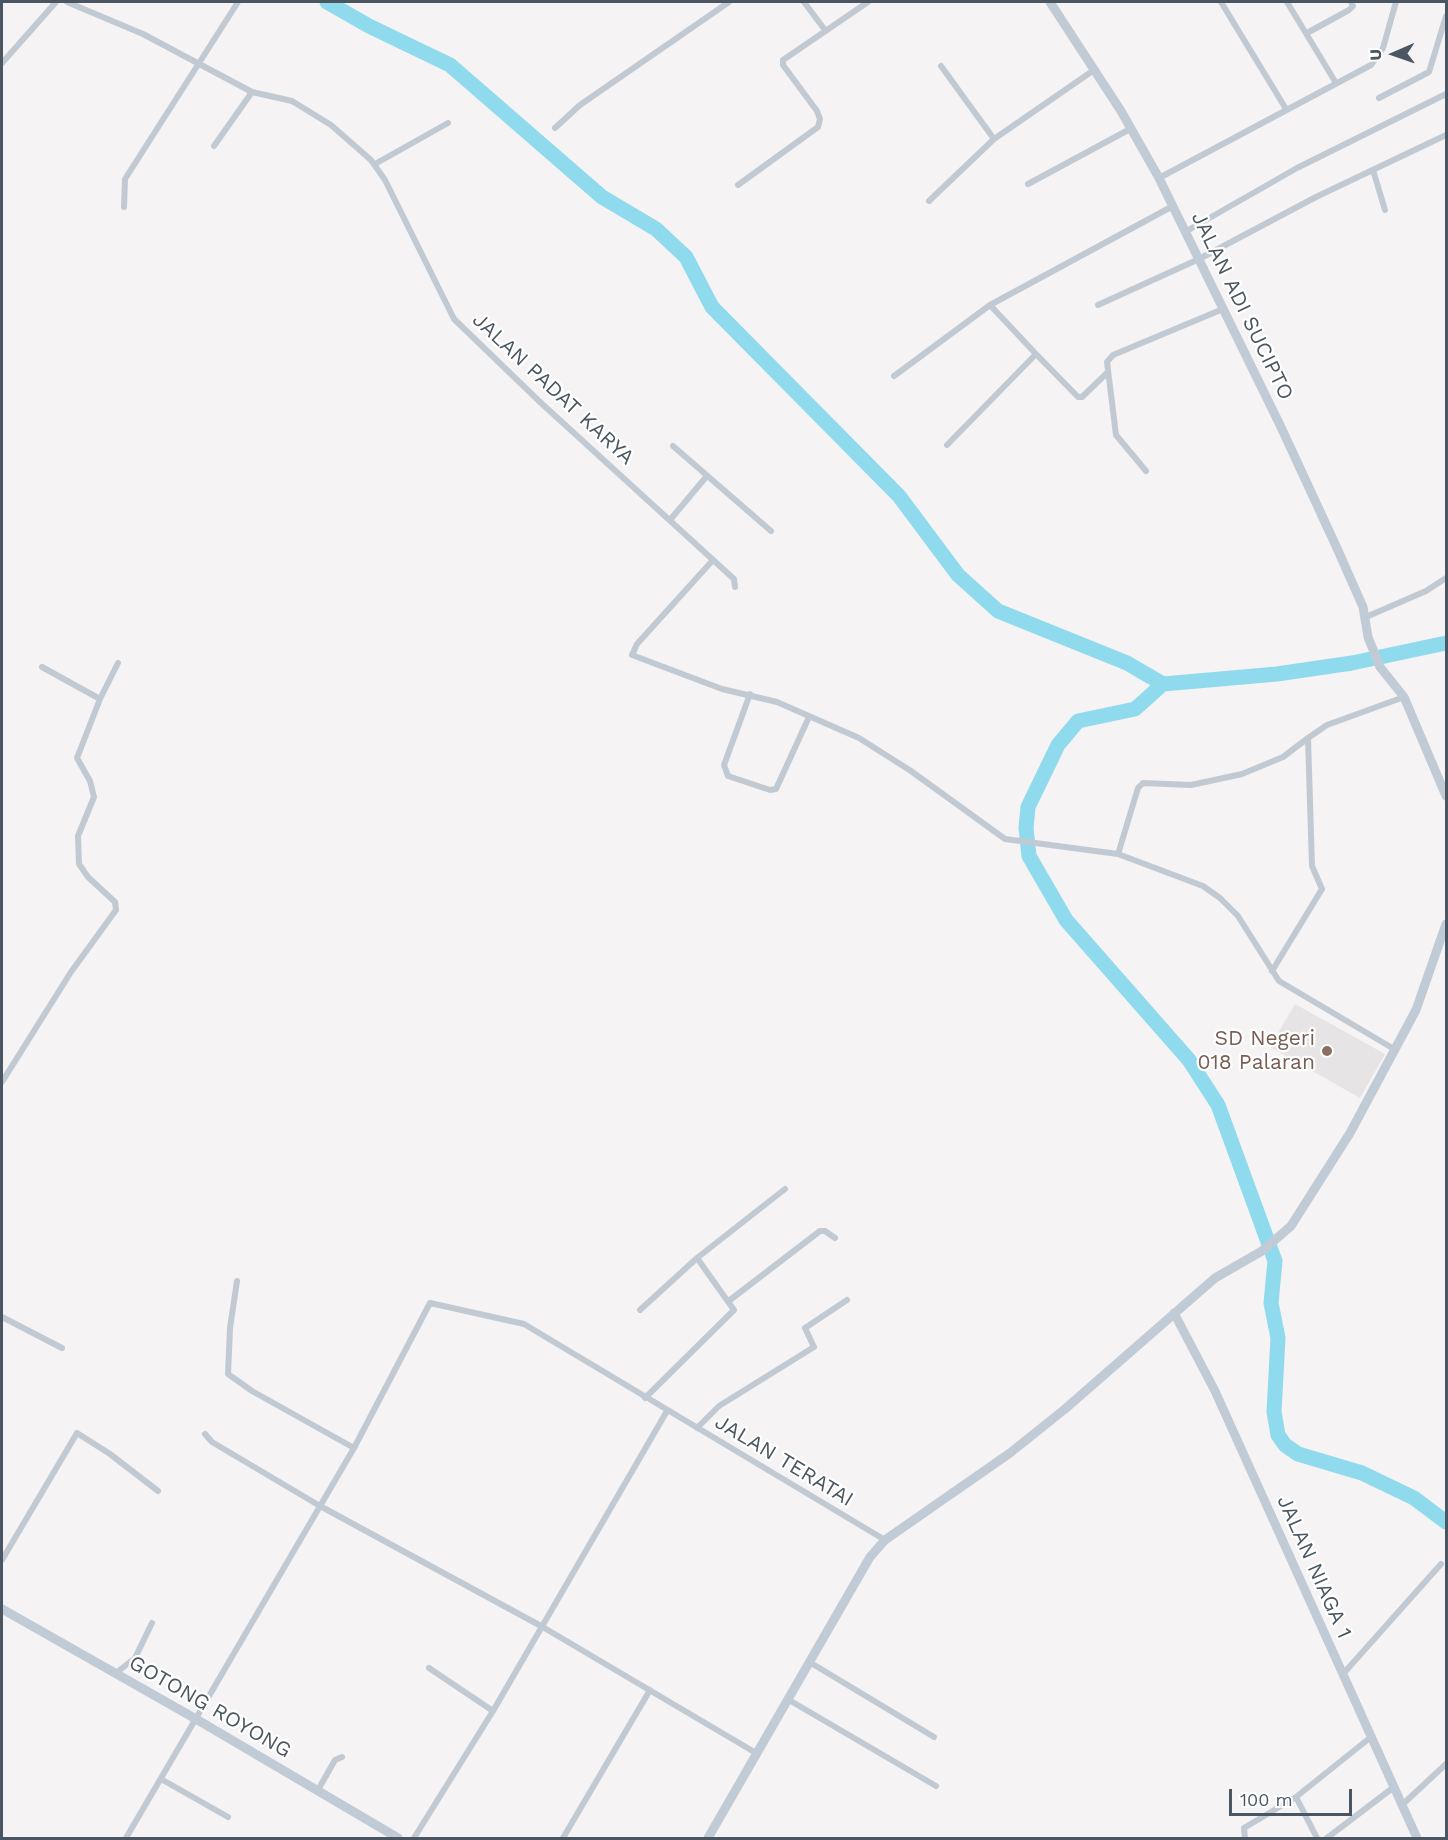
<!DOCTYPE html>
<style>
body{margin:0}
#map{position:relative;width:1448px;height:1840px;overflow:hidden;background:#f5f3f3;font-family:"Work Sans",sans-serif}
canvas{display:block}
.frame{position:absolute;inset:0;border:3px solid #4a5661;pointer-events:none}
.north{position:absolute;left:1364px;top:24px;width:60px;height:60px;-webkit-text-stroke:4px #fff;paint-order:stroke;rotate:268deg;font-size:16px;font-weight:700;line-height:24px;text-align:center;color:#4a5661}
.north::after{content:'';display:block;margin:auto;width:21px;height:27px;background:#4a5661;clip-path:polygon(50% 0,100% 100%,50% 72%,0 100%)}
.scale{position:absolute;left:1229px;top:1789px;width:123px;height:27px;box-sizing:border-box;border:3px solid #4a5661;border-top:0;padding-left:8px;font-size:18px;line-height:21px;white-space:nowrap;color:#4a5661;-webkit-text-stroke:4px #fff;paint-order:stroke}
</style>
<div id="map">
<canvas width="1448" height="1840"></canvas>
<div class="frame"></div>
<div class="north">U</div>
<div class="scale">100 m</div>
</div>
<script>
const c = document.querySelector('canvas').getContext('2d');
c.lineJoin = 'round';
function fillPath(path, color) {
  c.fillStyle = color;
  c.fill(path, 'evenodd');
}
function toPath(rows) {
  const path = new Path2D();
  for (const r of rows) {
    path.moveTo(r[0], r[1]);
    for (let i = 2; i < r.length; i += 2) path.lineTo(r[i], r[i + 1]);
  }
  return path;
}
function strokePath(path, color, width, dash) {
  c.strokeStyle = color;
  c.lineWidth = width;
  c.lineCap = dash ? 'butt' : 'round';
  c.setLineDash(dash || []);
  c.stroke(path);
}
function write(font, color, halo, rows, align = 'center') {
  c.font = font + ' "Work Sans",sans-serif';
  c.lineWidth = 4.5;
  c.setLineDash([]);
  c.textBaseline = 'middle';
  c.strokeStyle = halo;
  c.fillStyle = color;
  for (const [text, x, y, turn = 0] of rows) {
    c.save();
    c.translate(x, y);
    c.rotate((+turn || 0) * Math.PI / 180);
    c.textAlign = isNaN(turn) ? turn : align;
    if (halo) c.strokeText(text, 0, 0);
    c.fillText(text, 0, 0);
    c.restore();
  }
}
const education = toPath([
 [1295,1004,1385,1054,1360,1098,1270,1047]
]);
const river = toPath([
 [327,2,369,26,450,65,602,197,656,229,686,257,712,307,899,496,958,575,998,611,1127,663,1163,684,1277,674,1352,663,1446,643],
 [1163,684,1135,709,1078,721,1058,745,1028,807,1026,828,1029,856,1066,920,1189,1060,1218,1105,1275,1261,1271,1303,1278,1338,1274,1412,1278,1435,1285,1445,1298,1454,1362,1473,1414,1498,1446,1522]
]);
const street = toPath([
 [67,2,143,34,252,92,292,101,331,125,371,160,385,180,454,319,540,402,734,579,735,587],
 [804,2,825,30],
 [1221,2,1286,109],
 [1287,2,1336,83],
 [1307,33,1349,10,1353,6,1351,2],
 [2,63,56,2],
 [941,66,994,139,1094,70],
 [1379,98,1429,72,1446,16],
 [555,128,580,105,729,2],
 [214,146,252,92],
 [375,164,448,123],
 [1373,170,1385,210],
 [1159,178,1371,65,1383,48,1396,2],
 [1028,184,1132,128],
 [738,185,818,127,820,119,817,111,783,65,783,60,868,2],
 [929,201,994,139],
 [124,207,125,179,238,2],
 [1185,232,1297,168,1446,94],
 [1098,305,1199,259,1316,197,1446,135],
 [1036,354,1078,397,1082,397,1107,373],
 [894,376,990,305,1173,206],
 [947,445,1036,354,990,305],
 [673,446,771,531],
 [1146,471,1116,435,1107,362,1113,355,1223,309],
 [670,520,706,477],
 [713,560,637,644,632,655,722,689,777,702,859,738,911,771,1005,839,1118,854,1203,886,1220,898,1238,916,1279,981,1394,1049],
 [1366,617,1426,591,1446,578],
 [42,667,100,699],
 [750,694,724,765,728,776,770,790,776,789,809,717],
 [1118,854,1138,788,1143,783,1191,785,1242,774,1283,757,1308,738],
 [1272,971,1322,889,1312,866,1308,738,1327,725,1404,697],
 [2,1082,71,972,116,910,115,902,88,877,79,864,78,836,94,797,90,781,77,758,100,699,118,663],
 [697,1258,785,1189],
 [237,1281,230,1328,228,1374,252,1391,354,1448],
 [730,1300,820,1231,825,1231,835,1238],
 [640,1310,697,1258,734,1310,645,1398],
 [2,1317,62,1348],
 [697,1428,719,1406,814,1347,805,1328,847,1300],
 [205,1434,212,1442,320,1506,541,1626,756,1753],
 [2,1560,77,1433,110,1454,158,1491],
 [811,1663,934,1737],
 [429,1668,493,1711],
 [116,1673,135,1658,152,1623],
 [1343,1674,1441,1564],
 [789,1700,936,1786],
 [161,1779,228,1817],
 [318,1790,335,1760,342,1757],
 [1402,1805,1446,1764],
 [126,1838,354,1448,430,1303,524,1324,885,1540],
 [414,1838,493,1711,667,1411],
 [563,1838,650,1690],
 [1245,1838,1244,1828,1296,1797],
 [1317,1838,1296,1797,1371,1737],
 [1327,1838,1394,1787]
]);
const secondary = toPath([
 [1050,2,1121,111,1159,178,1280,425,1336,546,1363,607,1368,637,1380,667,1404,697,1446,796],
 [1174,1313,1215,1391,1417,1838],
 [2,1609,196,1719,398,1838],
 [708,1838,870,1557,885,1540,1010,1453,1065,1409,1215,1278,1262,1251,1291,1226,1350,1133,1416,1010,1446,924]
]);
const markers = [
 [1327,1051,6,"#8d6e63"]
];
const streetNames = [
 ["JALAN ADI SUCIPTO",1242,306,64],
 ["JALAN PADAT KARYA",553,389,43],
 ["JALAN TERATAI",784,1461,31],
 ["JALAN NIAGA 1",1314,1567,66],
 ["GOTONG ROYONG",210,1707,30]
];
const educationNames = [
 ["SD Negeri",1315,1039],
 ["018 Palaran",1315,1063]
];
fillPath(education, '#e6e4e5');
strokePath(river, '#90daee', 15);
strokePath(street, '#c1cad2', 6);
strokePath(secondary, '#c1cbd6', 9);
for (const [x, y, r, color] of markers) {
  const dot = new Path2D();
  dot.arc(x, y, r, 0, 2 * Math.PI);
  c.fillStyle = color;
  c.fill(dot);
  strokePath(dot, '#fff', 2);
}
write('21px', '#4a5661', '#fff', streetNames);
write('21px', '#785e54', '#fff', educationNames, 'right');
</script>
